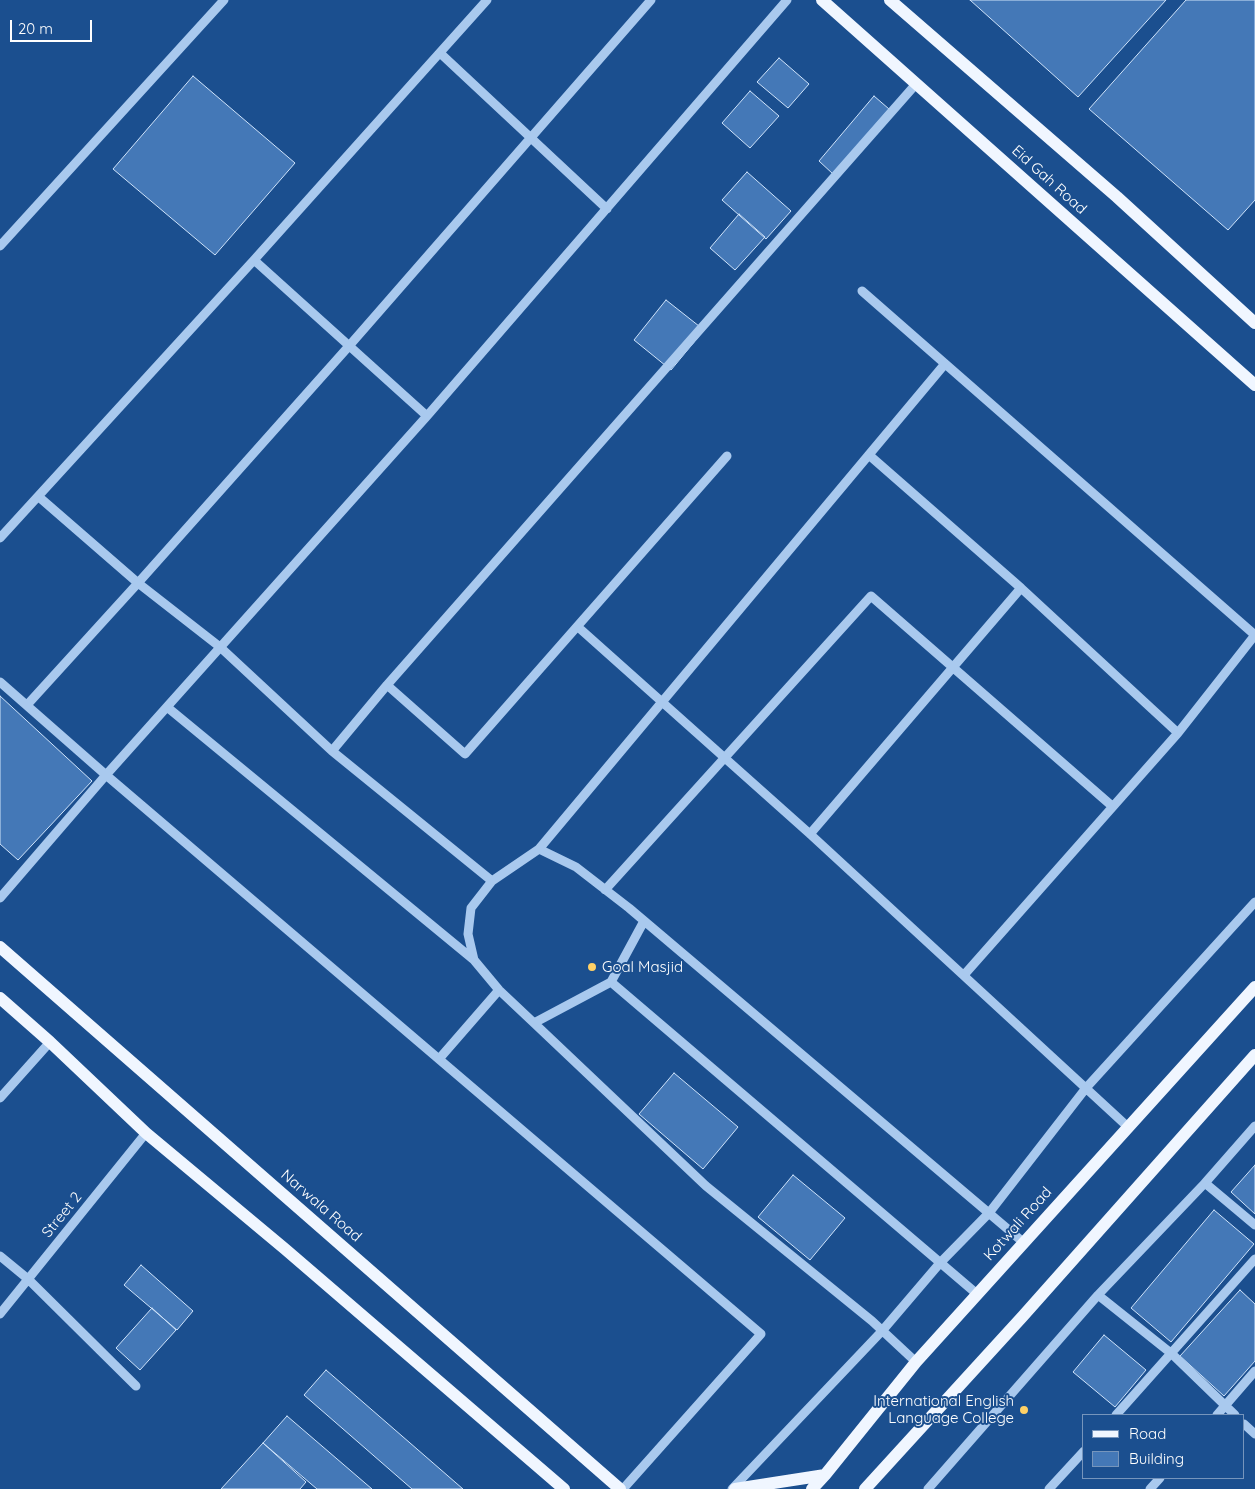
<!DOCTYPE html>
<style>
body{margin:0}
#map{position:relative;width:1255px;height:1489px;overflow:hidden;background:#1b4f8f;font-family:Quicksand,sans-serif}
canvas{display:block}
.legend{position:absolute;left:1082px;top:1414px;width:162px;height:65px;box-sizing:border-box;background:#1b4f8f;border:1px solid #7695bc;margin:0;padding:6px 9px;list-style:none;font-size:15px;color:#fff}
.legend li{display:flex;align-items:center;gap:10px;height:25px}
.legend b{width:25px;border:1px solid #7695bc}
.scale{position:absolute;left:10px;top:20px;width:82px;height:22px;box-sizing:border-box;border:2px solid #fff;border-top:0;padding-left:6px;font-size:15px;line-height:18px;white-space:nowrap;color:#fff;-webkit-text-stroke:4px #1b4f8f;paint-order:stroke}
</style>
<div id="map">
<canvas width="1255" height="1489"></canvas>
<ul class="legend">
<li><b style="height:6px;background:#f0f6ff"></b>Road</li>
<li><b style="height:14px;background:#4478b7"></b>Building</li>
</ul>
<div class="scale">20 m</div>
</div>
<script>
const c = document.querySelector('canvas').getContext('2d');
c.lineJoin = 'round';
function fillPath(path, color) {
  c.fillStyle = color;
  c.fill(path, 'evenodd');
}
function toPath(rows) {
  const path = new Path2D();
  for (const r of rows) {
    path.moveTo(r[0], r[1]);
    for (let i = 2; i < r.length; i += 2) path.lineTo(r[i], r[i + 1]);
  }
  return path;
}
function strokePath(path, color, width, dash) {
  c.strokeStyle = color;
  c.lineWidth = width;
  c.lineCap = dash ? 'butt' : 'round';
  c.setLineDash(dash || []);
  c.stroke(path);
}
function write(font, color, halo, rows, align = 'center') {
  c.font = font + ' Quicksand,sans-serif';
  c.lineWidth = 4;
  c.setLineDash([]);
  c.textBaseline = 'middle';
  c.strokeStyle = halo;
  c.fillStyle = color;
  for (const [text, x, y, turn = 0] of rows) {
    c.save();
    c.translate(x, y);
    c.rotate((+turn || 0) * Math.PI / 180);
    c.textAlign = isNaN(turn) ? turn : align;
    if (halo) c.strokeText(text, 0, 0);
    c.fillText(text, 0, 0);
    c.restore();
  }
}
const building = toPath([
 [970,0,1166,0,1078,97,970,0],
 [1186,0,1255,0,1255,200,1228,230,1089,109,1186,0],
 [779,58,809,84,788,108,757,82,779,58],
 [193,76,295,163,215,255,113,169,193,76],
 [750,91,779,116,750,148,722,123,750,91],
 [874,96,889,109,833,174,819,161,874,96],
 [747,172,791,211,766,239,722,200,747,172],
 [739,214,765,237,735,270,710,248,739,214],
 [666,300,704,330,671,370,634,340,666,300],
 [0,696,92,781,18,860,0,844,0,696],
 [674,1073,738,1127,703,1169,639,1114,674,1073],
 [1255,1165,1255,1214,1231,1192,1255,1165],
 [793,1175,845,1218,810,1260,758,1217,793,1175],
 [1214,1210,1254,1244,1171,1342,1131,1308,1214,1210],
 [141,1265,193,1311,177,1330,124,1285,141,1265],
 [1240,1290,1255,1304,1255,1361,1224,1396,1180,1356,1240,1290],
 [152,1308,176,1330,140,1370,116,1348,152,1308],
 [1104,1335,1146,1370,1115,1407,1073,1372,1104,1335],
 [326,1370,463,1489,412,1489,304,1395,326,1370],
 [287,1416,372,1489,317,1489,263,1443,287,1416],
 [263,1443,306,1482,300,1489,221,1489,263,1443]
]);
const minor = toPath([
 [440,53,607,209],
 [0,246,224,0],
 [254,260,427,416],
 [862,291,1255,635],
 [869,455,1021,588],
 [39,497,138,583,220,647,332,751,492,881],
 [0,538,254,260,487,0],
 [578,627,810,834,1128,1127],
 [0,682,106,775,761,1334,623,1489],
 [387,685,465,754,727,456],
 [27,705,138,583,349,346,651,0],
 [167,707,474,960],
 [332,751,387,685,916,84],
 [810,834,1021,588,1178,733],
 [539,849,944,365],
 [605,890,871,596,1112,806],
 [0,898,106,775,427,416,787,0],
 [964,975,1178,733,1255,635],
 [611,982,644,921],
 [534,1023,706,1186,872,1321,916,1362],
 [439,1059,499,990],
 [0,1098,50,1042],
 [1205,1183,1255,1225],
 [0,1256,28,1279,136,1386],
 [977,1294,611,982,534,1023,499,990,474,960,468,934,471,908,492,881,539,849,576,867,629,908,1023,1242],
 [1098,1295,1172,1354,1235,1415],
 [0,1314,146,1133],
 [1116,1415,1255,1259],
 [1217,1415,1255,1371],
 [1244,1424,1255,1434],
 [732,1489,882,1331,940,1263,989,1213,1086,1088,1255,902],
 [928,1489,1098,1295,1205,1183,1255,1126],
 [1049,1489,1084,1451],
 [1150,1489,1160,1478]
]);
const major = toPath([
 [822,0,1255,385],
 [890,0,1117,197,1255,323],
 [0,947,620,1489],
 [0,998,50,1042,146,1133,285,1249,564,1489],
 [735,1489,825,1475],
 [812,1489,825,1475,916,1362,1255,987],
 [865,1489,1023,1316,1255,1055]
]);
const markers = [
 [592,967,5,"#ffd166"],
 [1024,1410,5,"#ffd166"]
];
const streetNames = [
 ["Eid Gah Road",1049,180,42],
 ["Narwala Road",321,1206,41],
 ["Street 2",62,1215,-51],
 ["Kotwali Road",1018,1224,-48]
];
const poiNames = [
 ["Goal Masjid",602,967],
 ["International English",1014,1401,"right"],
 ["Language College",1014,1418,"right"]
];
fillPath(building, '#4478b7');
strokePath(building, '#cfe3fa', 1);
strokePath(minor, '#a9c9ee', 9);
strokePath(major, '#f0f6ff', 12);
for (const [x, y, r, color] of markers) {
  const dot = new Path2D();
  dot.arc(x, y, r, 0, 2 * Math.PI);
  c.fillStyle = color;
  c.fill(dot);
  strokePath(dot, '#1b4f8f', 2);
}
write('15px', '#fff', '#1b4f8f', streetNames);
write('15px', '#fff', '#1b4f8f', poiNames, 'left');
</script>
